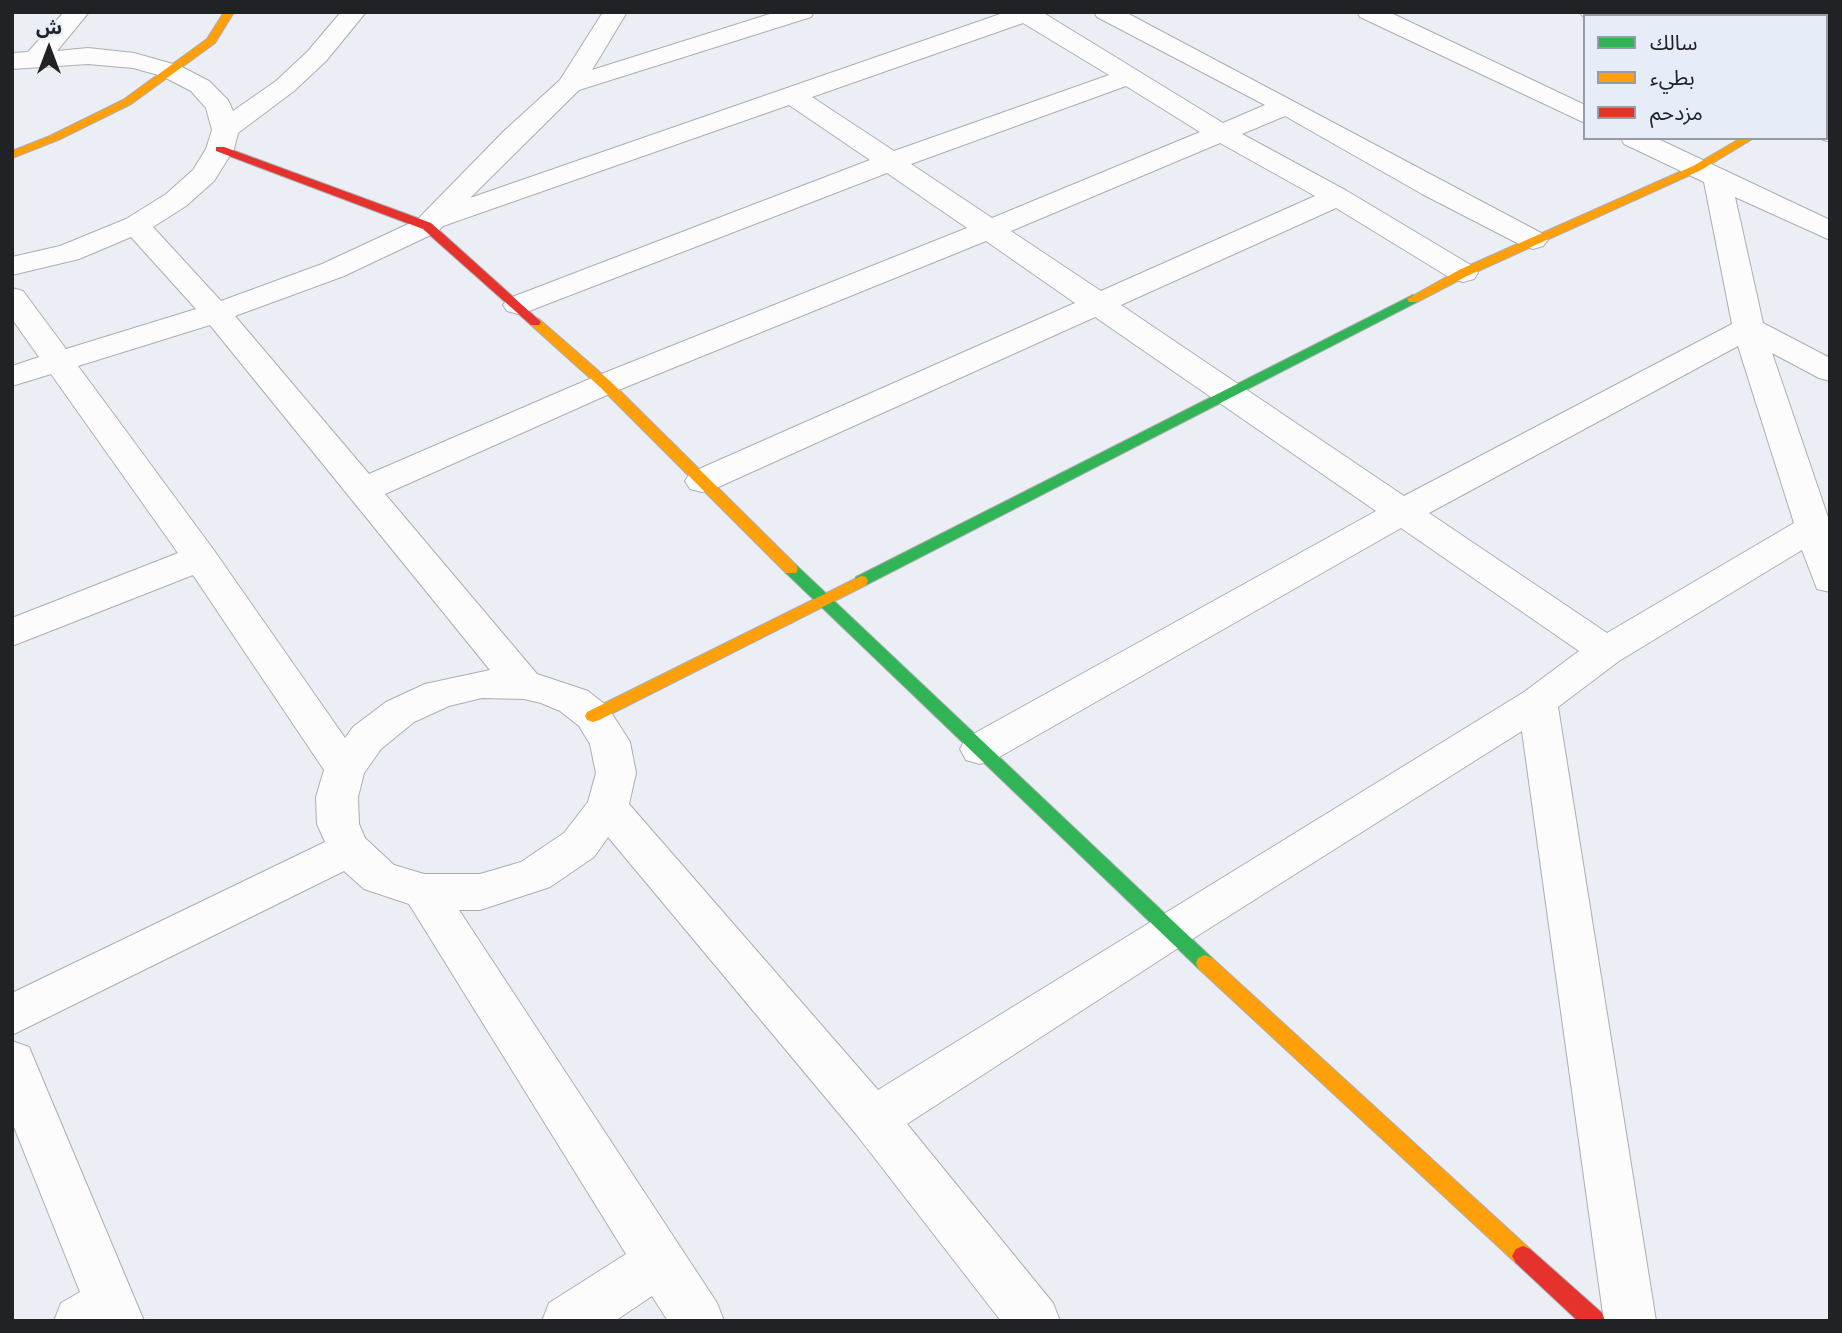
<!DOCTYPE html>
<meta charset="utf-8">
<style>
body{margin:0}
#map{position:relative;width:1842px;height:1333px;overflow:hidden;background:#ebeef4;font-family:"Varela Round","Noto Sans Arabic",sans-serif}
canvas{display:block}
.frame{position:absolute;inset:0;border:14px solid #202226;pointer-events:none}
.legend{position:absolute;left:1583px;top:14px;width:245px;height:126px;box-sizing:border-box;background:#e7edf8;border:2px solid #979ca4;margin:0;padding:9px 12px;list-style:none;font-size:21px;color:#202226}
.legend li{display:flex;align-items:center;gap:14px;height:35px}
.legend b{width:35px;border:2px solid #979ca4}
.north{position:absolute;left:14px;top:14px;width:70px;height:70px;-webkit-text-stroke:5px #e7edf8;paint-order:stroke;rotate:0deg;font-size:19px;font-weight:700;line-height:28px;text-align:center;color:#202226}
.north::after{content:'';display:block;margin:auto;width:24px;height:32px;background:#202226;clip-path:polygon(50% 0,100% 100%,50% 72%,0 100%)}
</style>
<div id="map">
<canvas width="1842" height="1333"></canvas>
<div class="frame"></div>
<ul class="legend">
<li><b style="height:9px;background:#30b455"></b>سالك</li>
<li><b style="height:9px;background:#ff9f0a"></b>بطيء</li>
<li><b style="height:9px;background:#e5322d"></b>مزدحم</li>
</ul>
<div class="north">ش</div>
</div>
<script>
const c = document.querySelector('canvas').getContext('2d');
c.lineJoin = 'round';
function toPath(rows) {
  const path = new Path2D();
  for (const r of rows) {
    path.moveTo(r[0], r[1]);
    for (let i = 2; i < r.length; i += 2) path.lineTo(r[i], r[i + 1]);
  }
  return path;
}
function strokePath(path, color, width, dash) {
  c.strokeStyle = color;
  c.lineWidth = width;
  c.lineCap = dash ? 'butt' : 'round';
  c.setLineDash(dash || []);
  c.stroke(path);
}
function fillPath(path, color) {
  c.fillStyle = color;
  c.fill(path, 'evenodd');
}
const street = toPath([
 [64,12,89,12,57,51,88,48,134,53,180,66,209,81,228,100,233,111,276,81,308,51,341,12,366,12,326,61,294,91,238,133,234,149,214,181,186,206,153,227,221,301,322,264,417,220,504,131,560,80,603,12,627,12,592,70,776,12,814,12,811,17,579,90,470,198,1006,12,1042,12,1223,123,1265,105,1097,17,1094,12,1125,12,1543,234,1548,240,1543,246,1533,249,1523,246,1422,194,1285,116,1242,134,1347,191,1474,267,1478,273,1474,279,1463,282,1452,279,1336,208,1121,305,1404,496,1732,324,1704,182,1624,144,1621,138,1656,138,1830,220,1830,240,1735,197,1763,323,1830,358,1830,381,1819,378,1772,353,1830,523,1830,592,1817,589,1802,550,1619,661,1558,707,1656,1321,1604,1321,1522,731,1186,943,907,1124,1053,1303,1060,1321,1001,1321,856,1134,608,837,594,857,550,887,480,910,459,910,717,1303,724,1321,668,1321,652,1296,615,1321,542,1321,549,1303,626,1254,409,904,364,889,344,871,12,1035,12,993,325,842,317,824,316,797,324,770,193,575,12,646,12,618,178,553,51,374,12,386,12,366,39,357,12,319,12,288,23,291,66,349,196,309,131,237,79,259,12,275,12,257,60,246,126,219,166,194,193,170,206,149,212,130,206,108,191,91,162,76,133,68,88,64,12,69,12,53,28,52,64,12],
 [1023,23,1109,75,894,151,812,97,1023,23],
 [1126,86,1200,132,992,218,911,164,1126,86],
 [789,105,870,160,507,299,503,305,507,311,518,314,529,311,887,173,967,228,594,377,369,474,235,316,344,276,437,232,443,226,789,105],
 [1220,143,1315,196,1101,291,1011,231,1220,143],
 [986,241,1075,303,690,473,685,481,690,489,702,492,714,489,1095,317,1376,511,966,738,960,749,966,760,980,764,994,760,1401,528,1579,651,1524,692,878,1090,629,804,636,773,630,742,607,706,588,691,537,674,385,494,616,391,986,241],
 [210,325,490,670,425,684,386,702,353,727,345,738,213,549,78,366,210,325],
 [1738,346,1794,523,1607,633,1429,513,1738,346],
 [482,698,524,699,541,703,560,711,579,726,590,744,596,773,588,802,564,833,521,862,480,874,424,874,394,865,365,838,359,824,358,797,364,773,381,749,414,722,449,706,482,698],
 [1357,12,1389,12,1585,105,1585,123,1360,17,1357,12],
 [1579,12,1609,12,1611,16,1585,16,1585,18,1579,12],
 [1630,12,1654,12,1655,16,1631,16,1630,12],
 [1830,89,1830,106,1826,107,1826,90,1830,89],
 [1826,124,1830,125,1830,142,1818,138,1826,138,1826,124],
 [12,1041,29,1047,144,1321,54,1321,61,1303,80,1292,12,1122,12,1041]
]);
const fast = toPath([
 [1413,295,1419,299,1417,302,866,585,856,585,854,581,856,577,1413,295],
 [791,564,796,565,1212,958,1214,963,1212,968,1205,971,1198,968,786,573,784,569,786,565,791,564]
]);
const slow = toPath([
 [224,12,234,12,215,43,131,104,58,140,12,158,12,151,50,136,123,100,207,39,224,12],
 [1741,138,1754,138,1701,170,1467,276,1417,302,1409,302,1407,299,1459,270,1693,166,1741,138],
 [535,318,539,319,610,381,796,565,798,569,796,573,786,573,600,387,531,325,531,319,535,318],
 [861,576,866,577,868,581,866,585,599,720,593,722,587,720,585,716,587,712,861,576],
 [1205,955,1212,958,1530,1249,1534,1256,1530,1263,1523,1266,1516,1263,1198,968,1196,963,1198,958,1205,955]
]);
const jam = toPath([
 [216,147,224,147,431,223,541,322,539,325,531,325,423,229,216,151,216,147],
 [1523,1246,1530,1249,1602,1313,1605,1321,1578,1321,1516,1263,1512,1256,1516,1249,1523,1246]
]);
strokePath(street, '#acaeb3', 2);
strokePath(fast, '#acaeb3', 2);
strokePath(slow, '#acaeb3', 2);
strokePath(jam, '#acaeb3', 2);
fillPath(street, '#fcfcfd');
fillPath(fast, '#30b455');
fillPath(slow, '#ff9f0a');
fillPath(jam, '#e5322d');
</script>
